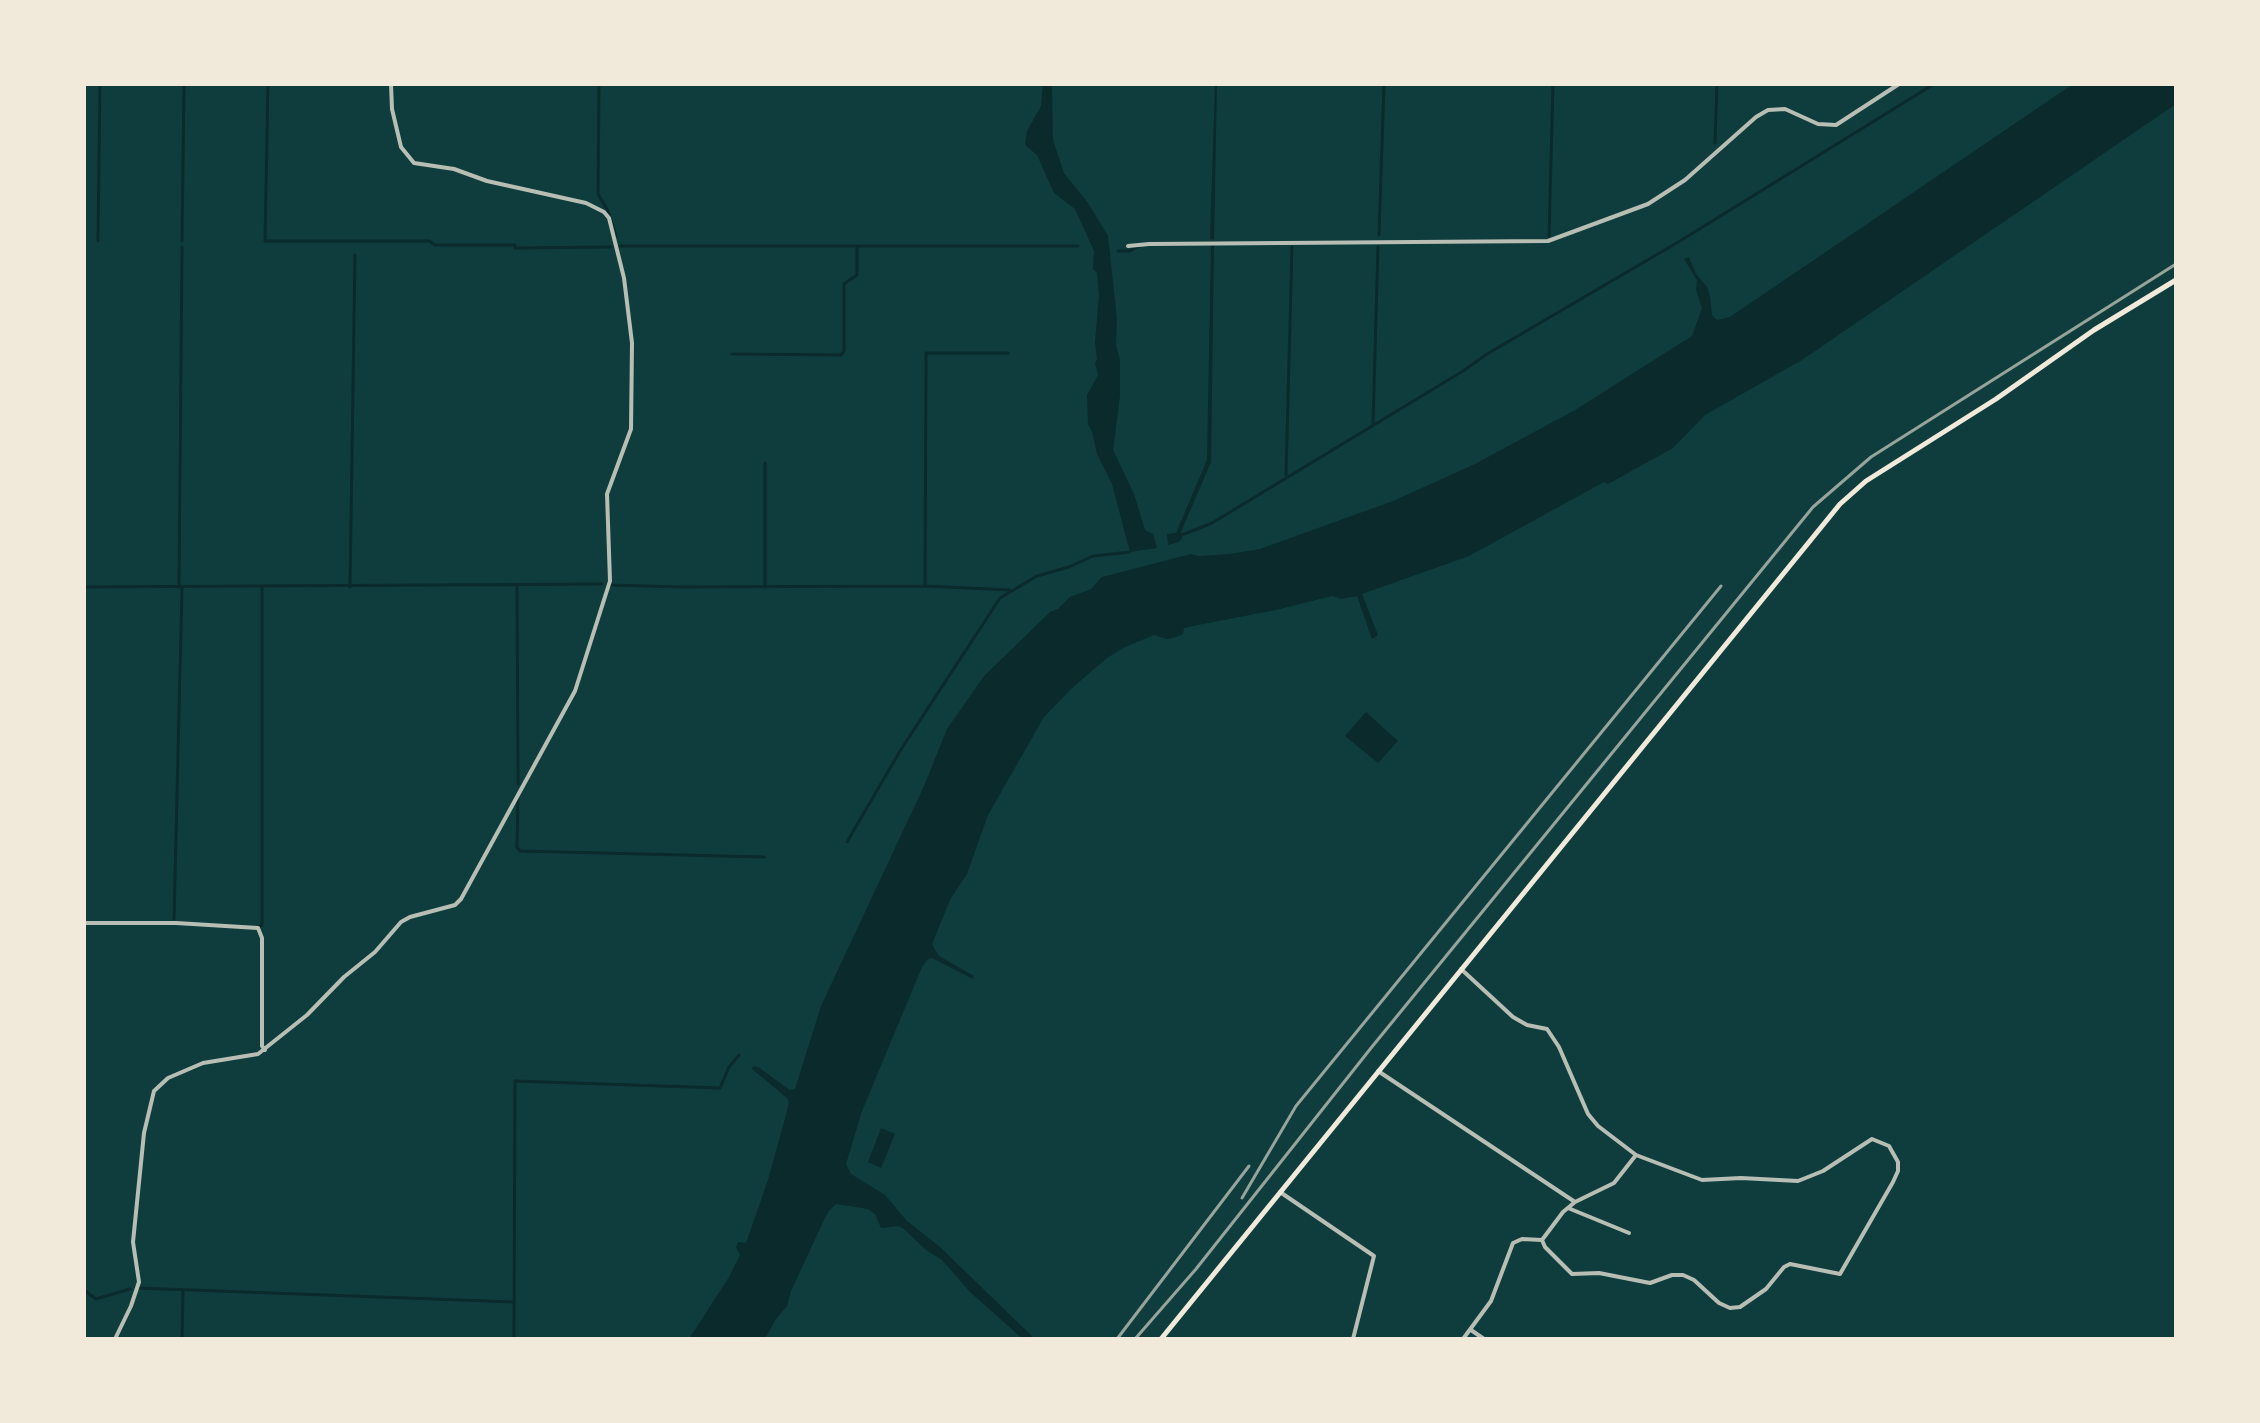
<!DOCTYPE html>
<style>
body{margin:0}
#map{position:relative;width:2260px;height:1423px;overflow:hidden;background:#0f3d3e;font-family:Poppins,sans-serif}
canvas{display:block}
.frame{position:absolute;inset:0;border:86px solid #f1e9da;pointer-events:none}
</style>
<div id="map">
<canvas width="2260" height="1423"></canvas>
<div class="frame"></div>
</div>
<script>
const c = document.querySelector('canvas').getContext('2d');
c.lineJoin = 'round';
function fillPath(path, color) {
  c.fillStyle = color;
  c.fill(path, 'evenodd');
}
function toPath(rows) {
  const path = new Path2D();
  for (const r of rows) {
    path.moveTo(r[0], r[1]);
    for (let i = 2; i < r.length; i += 2) path.lineTo(r[i], r[i + 1]);
  }
  return path;
}
function strokePath(path, color, width, dash) {
  c.strokeStyle = color;
  c.lineWidth = width;
  c.lineCap = dash ? 'butt' : 'round';
  c.setLineDash(dash || []);
  c.stroke(path);
}
const water = toPath([
 [1043,84,1052,84,1053,140,1064,173,1088,203,1108,236,1117,319,1116,345,1120,360,1120,396,1113,450,1134,494,1145,530,1153,534,1157,548,1130,552,1112,484,1097,454,1092,431,1088,424,1087,395,1098,375,1095,363,1097,359,1095,342,1099,295,1097,273,1093,269,1094,251,1075,209,1054,193,1037,155,1025,145,1027,131,1041,106],
 [1215,84,1217,84,1214,240,1210,239],
 [2073,84,2176,84,2176,104,1802,360,1705,415,1673,448,1608,484,1604,482,1469,556,1362,594,1378,635,1372,639,1357,596,1341,599,1332,596,1276,610,1198,625,1184,628,1183,634,1176,637,1167,639,1154,635,1123,648,1107,658,1072,688,1044,717,988,815,967,874,950,900,932,944,939,956,974,976,973,979,932,958,927,960,922,967,862,1111,846,1164,851,1174,885,1195,907,1221,940,1247,1035,1339,1023,1339,970,1292,942,1260,926,1250,904,1229,898,1226,881,1228,875,1214,868,1209,836,1204,829,1211,824,1220,791,1291,787,1306,776,1319,765,1339,689,1339,729,1277,740,1255,736,1247,738,1242,746,1243,768,1180,786,1115,789,1102,787,1098,752,1069,753,1066,758,1067,790,1090,795,1089,821,1006,924,786,947,729,984,676,1050,612,1058,609,1070,597,1091,589,1102,577,1191,554,1199,556,1230,554,1260,549,1393,501,1475,464,1575,410,1692,336,1702,308,1696,290,1697,280,1684,259,1689,257,1696,274,1707,287,1710,296,1712,315,1717,320,1730,317],
 [1211,245,1214,245,1211,462,1181,532,1182,538,1179,542,1168,545,1167,534,1176,533,1207,460],
 [1366,712,1398,741,1378,763,1345,736],
 [881,1128,895,1134,881,1168,868,1162]
]);
const stream = toPath([
 [268,84,265,241,429,241,435,245,515,245,515,248,611,247],
 [599,84,598,194,608,211,616,236],
 [1715,143,1717,84],
 [1379,235,1384,84],
 [1549,236,1553,84],
 [98,241,100,84],
 [182,241,184,84],
 [620,246,1078,246],
 [1118,251,1130,251,1139,246],
 [732,354,841,355,844,351,844,284,857,275,857,247],
 [1373,423,1378,247],
 [1286,475,1292,247],
 [1182,535,1212,523,1463,371,1487,354,1680,241,1934,84],
 [517,585,518,784],
 [610,585,681,587,925,586,1010,590],
 [925,586,926,353,1008,353],
 [84,587,602,584],
 [179,587,182,247],
 [350,587,355,255],
 [765,587,765,463],
 [518,797,517,847,520,851,764,857],
 [847,842,900,751,1000,598,1037,576,1069,567,1093,556,1130,552],
 [174,919,182,588],
 [259,926,262,925,262,588],
 [138,1288,514,1302],
 [84,1290,96,1299,130,1289],
 [182,1339,183,1290],
 [514,1339,515,1081,720,1088,729,1067,739,1055]
]);
const minor = toPath([
 [1128,246,1149,244,1548,241,1648,204,1685,180,1756,117,1768,110,1785,109,1818,124,1836,125,1899,84],
 [84,923,176,923,258,928,262,938,262,1046,265,1050],
 [1461,969,1513,1017,1527,1025,1547,1029,1559,1047,1588,1114,1598,1126,1636,1155,1702,1180,1741,1178,1798,1181,1823,1171,1872,1139,1889,1146,1898,1162,1898,1171,1893,1182,1840,1274,1790,1264,1784,1267,1766,1289,1740,1307,1730,1308,1719,1303,1694,1280,1683,1275,1672,1275,1650,1283,1599,1273,1572,1274,1545,1247,1542,1240],
 [1378,1071,1575,1202],
 [1280,1192,1374,1256,1353,1339],
 [1568,1208,1629,1233],
 [1471,1330,1484,1339],
 [115,1339,131,1306,139,1282,133,1242,144,1133,154,1091,168,1078,203,1063,258,1054,307,1015,344,977,375,952,401,922,410,917,455,905,461,899,575,691,610,581,607,494,631,429,632,343,624,278,609,218,604,212,586,203,487,181,454,169,414,163,401,147,392,109,391,84],
 [1463,1339,1491,1301,1513,1243,1522,1239,1542,1240,1563,1212,1575,1202,1614,1183,1636,1155]
]);
const secondary = toPath([
 [1161,1339,1840,504,1866,481,1996,399,2094,330,2176,280]
]);
const rail = toPath([
 [1242,1198,1296,1106,1721,586],
 [1117,1339,1249,1166],
 [1135,1339,1196,1269,1371,1048,1813,507,1871,457,2176,264]
]);
fillPath(water, '#0a2a2b');
strokePath(stream, '#0a2a2b', 3);
strokePath(minor, '#b8beb3', 4);
strokePath(secondary, '#f1e9da', 5);
strokePath(rail, '#97a49c', 3);
</script>
